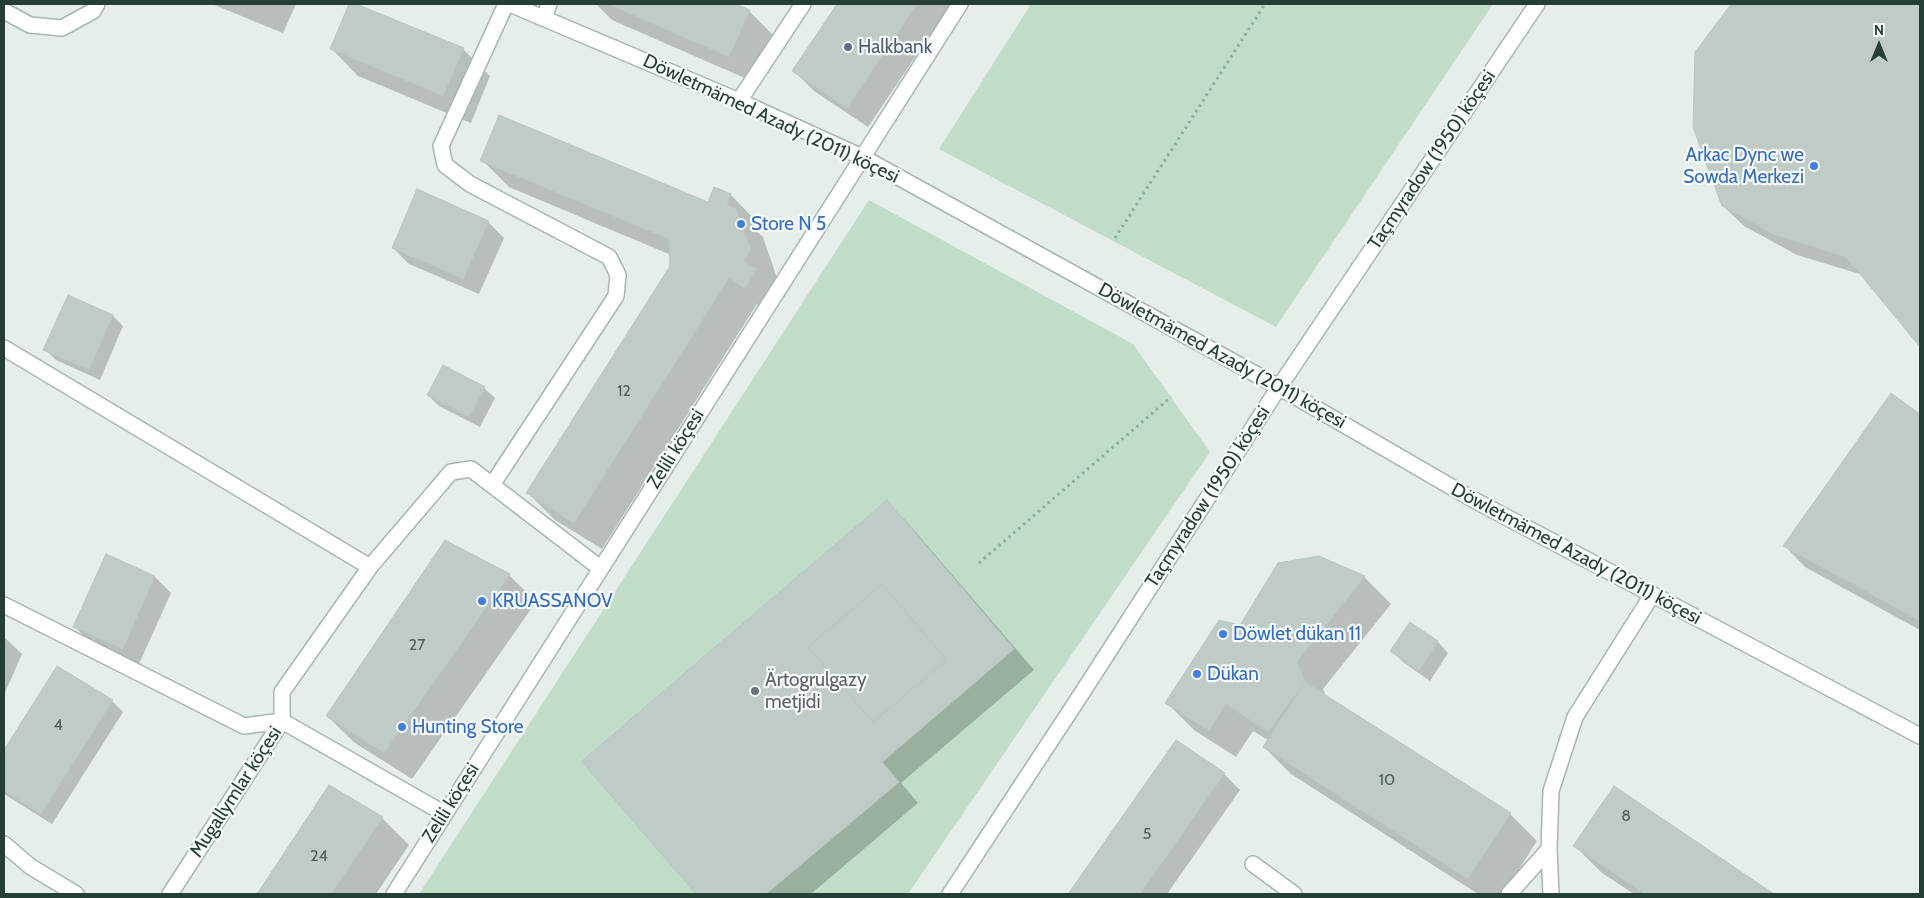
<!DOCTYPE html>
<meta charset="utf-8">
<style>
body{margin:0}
#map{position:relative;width:1924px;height:898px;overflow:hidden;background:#e6eeea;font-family:Cabin,sans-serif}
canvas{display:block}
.frame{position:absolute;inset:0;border:5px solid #253f37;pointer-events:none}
.north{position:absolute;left:1854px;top:20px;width:50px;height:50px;-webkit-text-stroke:4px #f6faf8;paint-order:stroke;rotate:0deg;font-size:14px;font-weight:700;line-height:20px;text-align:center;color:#253f37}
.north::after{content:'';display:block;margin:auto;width:18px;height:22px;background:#253f37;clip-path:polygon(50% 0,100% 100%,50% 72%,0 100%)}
</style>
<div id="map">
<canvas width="1924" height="898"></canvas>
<div class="frame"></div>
<div class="north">N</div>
</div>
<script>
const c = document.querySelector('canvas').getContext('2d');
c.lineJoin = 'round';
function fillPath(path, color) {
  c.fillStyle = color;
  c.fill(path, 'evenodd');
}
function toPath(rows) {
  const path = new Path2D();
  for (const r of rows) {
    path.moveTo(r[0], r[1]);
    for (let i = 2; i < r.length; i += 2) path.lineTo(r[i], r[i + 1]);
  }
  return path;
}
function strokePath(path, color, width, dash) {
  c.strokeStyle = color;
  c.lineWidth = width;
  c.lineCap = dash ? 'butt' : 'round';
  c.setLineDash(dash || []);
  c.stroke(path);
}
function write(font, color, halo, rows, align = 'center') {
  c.font = font + ' Cabin,sans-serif';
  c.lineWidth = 4.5;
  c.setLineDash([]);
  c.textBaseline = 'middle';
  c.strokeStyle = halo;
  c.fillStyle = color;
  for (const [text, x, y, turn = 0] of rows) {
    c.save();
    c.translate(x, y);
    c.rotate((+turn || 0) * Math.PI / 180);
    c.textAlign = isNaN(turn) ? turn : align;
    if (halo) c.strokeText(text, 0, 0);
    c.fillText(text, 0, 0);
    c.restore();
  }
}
const green = toPath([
 [1031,4,1493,4,1276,327,939,149],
 [869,200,1133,344,1210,452,908,894,766,894,899,782,882,762,1014,649,887,500,581,760,696,894,419,894]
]);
const shadow = toPath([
 [212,4,296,4,283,33],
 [350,4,463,49,490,76,471,123,358,76,331,48],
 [596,4,732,4,749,11,776,38,756,83,612,20],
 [838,4,951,4,868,127,814,91,793,70],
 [1733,4,1920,4,1920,345,1863,275,1797,255,1744,226,1723,206,1697,52],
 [482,160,708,203,715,188,731,195,758,223,755,230,763,237,777,278,772,286,783,297,772,314,757,304,602,549,555,520,528,493,671,267,671,255,509,187],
 [488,222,504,238,479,294,409,264,393,248],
 [113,316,123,326,100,380,56,360,45,349],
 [484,388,495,398,480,427,439,406,428,395],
 [1891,395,1920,416,1920,630,1805,567,1785,546],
 [887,502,907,522,1034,670,901,783,918,803,811,894,697,894,583,761],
 [107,556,155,577,171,593,139,664,91,643,75,627],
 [509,575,536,602,412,779,355,743,327,716],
 [1364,577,1391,604,1323,689,1326,697,1510,814,1537,841,1503,894,1478,894,1291,774,1264,747,1268,740,1253,731,1236,757,1194,730,1167,703,1240,627],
 [1410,624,1438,642,1448,653,1430,681,1403,662,1392,651],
 [4,637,22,654,4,695],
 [58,667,112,701,123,712,52,824,4,794,4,752],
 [1177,741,1224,774,1240,790,1167,894,1070,894],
 [329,787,382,818,409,845,376,894,258,894],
 [1614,788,1771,894,1634,894,1602,873,1575,846]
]);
const building = toPath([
 [349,4,356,4,464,48,443,96,330,49,349,4],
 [608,4,735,4,750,10,729,57,608,4],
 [837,4,917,4,847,108,792,71,837,4],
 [1731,4,1920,4,1920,347,1846,257,1775,235,1722,206,1693,127,1695,52,1731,4],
 [499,115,708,202,714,187,731,194,727,205,736,209,751,250,744,261,757,269,745,288,729,278,574,523,526,493,670,266,669,239,480,161,499,115],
 [417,189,489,221,463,279,392,248,417,189],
 [68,295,113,315,89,370,43,350,68,295],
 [443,365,485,387,469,417,427,395,443,365],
 [1891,393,1920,414,1920,621,1783,546,1891,393],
 [887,500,1014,649,882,762,899,782,766,894,696,894,581,761,887,500],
 [882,584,947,660,873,722,808,647,882,584],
 [445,540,510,574,384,753,326,716,445,540],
 [106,554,155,576,123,649,73,627,106,554],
 [1319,556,1365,576,1297,662,1305,682,1268,732,1226,704,1209,731,1165,703,1219,620,1240,625,1278,563,1319,556],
 [882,584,947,660,873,722,808,647,882,584],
 [1410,622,1438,641,1419,671,1390,651,1410,622],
 [57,666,113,700,41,814,4,791,4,750,57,666],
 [1305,682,1511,813,1468,879,1263,747,1305,682],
 [1176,740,1225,773,1140,894,1068,894,1176,740],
 [329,785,383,817,331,894,257,894,329,785],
 [1614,786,1774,894,1645,894,1573,846,1614,786]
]);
const path = toPath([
 [1115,238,1265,4],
 [979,563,1171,397]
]);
const service = toPath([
 [544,18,549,4],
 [739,101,803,4],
 [4,348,370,567,282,692,282,721,244,726,4,605],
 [370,567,451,472,471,469,600,568],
 [1253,864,1294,894],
 [1509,894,1549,849],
 [1551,894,1549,849,1551,791,1575,717,1652,595]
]);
const minor = toPath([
 [510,4,739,101,862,157,1279,387,1474,500,1920,736],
 [4,11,30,25,62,28,93,11,97,4],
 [492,485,616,296,618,275,609,257,470,184,445,165,441,146,506,4],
 [4,844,31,867,76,894],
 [170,894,282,721,445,814],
 [394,894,960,4],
 [950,894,1082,693,1279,387,1537,4]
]);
const markers = [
 [848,47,5,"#5c6f8a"],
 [1814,166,5,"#3f7fe0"],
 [741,224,5,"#3f7fe0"],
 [482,601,5,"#3f7fe0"],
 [1223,634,5,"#3f7fe0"],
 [1197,674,5,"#3f7fe0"],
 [755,691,5,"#6b7280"],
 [402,727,5,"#3f7fe0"]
];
const numberNames = [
 ["12",624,391],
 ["27",417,645],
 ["4",58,725],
 ["10",1387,780],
 ["8",1626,816],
 ["5",1147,834],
 ["24",319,856]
];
const serviceNames = [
 ["Halkbank",858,47]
];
const streetNames = [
 ["Döwletmämed Azady (2011) köçesi",771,119,25],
 ["Taçmyradow (1950) köçesi",1432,160,-56],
 ["Döwletmämed Azady (2011) köçesi",1222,356,29],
 ["Zelili köçesi",676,449,-58],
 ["Taçmyradow (1950) köçesi",1208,497,-57],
 ["Döwletmämed Azady (2011) köçesi",1576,554,28],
 ["Mugallymlar köçesi",236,792,-57],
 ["Zelili köçesi",451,803,-58]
];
const shopNames = [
 ["Arkac Dync we",1804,155,"right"],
 ["Sowda Merkezi",1804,177,"right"],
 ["Store N 5",751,224],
 ["KRUASSANOV",492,601],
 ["Döwlet dükan 11",1233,634],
 ["Dükan",1207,674],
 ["Hunting Store",412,727]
];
const worshipNames = [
 ["Ärtogrulgazy",765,680],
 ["metjidi",765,702]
];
fillPath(green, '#c0ddc7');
fillPath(shadow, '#0003');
fillPath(building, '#becbc6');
strokePath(building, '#b8c7c1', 1);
strokePath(service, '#a8b6b1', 18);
strokePath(minor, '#a8b6b1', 18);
strokePath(path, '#88afa2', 3, [2.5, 4]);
strokePath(service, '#fff', 15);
strokePath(minor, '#fff', 15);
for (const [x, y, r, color] of markers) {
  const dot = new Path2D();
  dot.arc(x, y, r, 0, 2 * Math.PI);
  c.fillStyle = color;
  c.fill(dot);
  strokePath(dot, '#f6faf8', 2);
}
write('16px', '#4b625b', null, numberNames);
write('19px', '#4e5e75', '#f6faf8', serviceNames, 'left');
write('19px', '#253f37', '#f6faf8', streetNames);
write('19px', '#366cbe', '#f6faf8', shopNames, 'left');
write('19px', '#5b616d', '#f6faf8', worshipNames, 'left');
</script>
